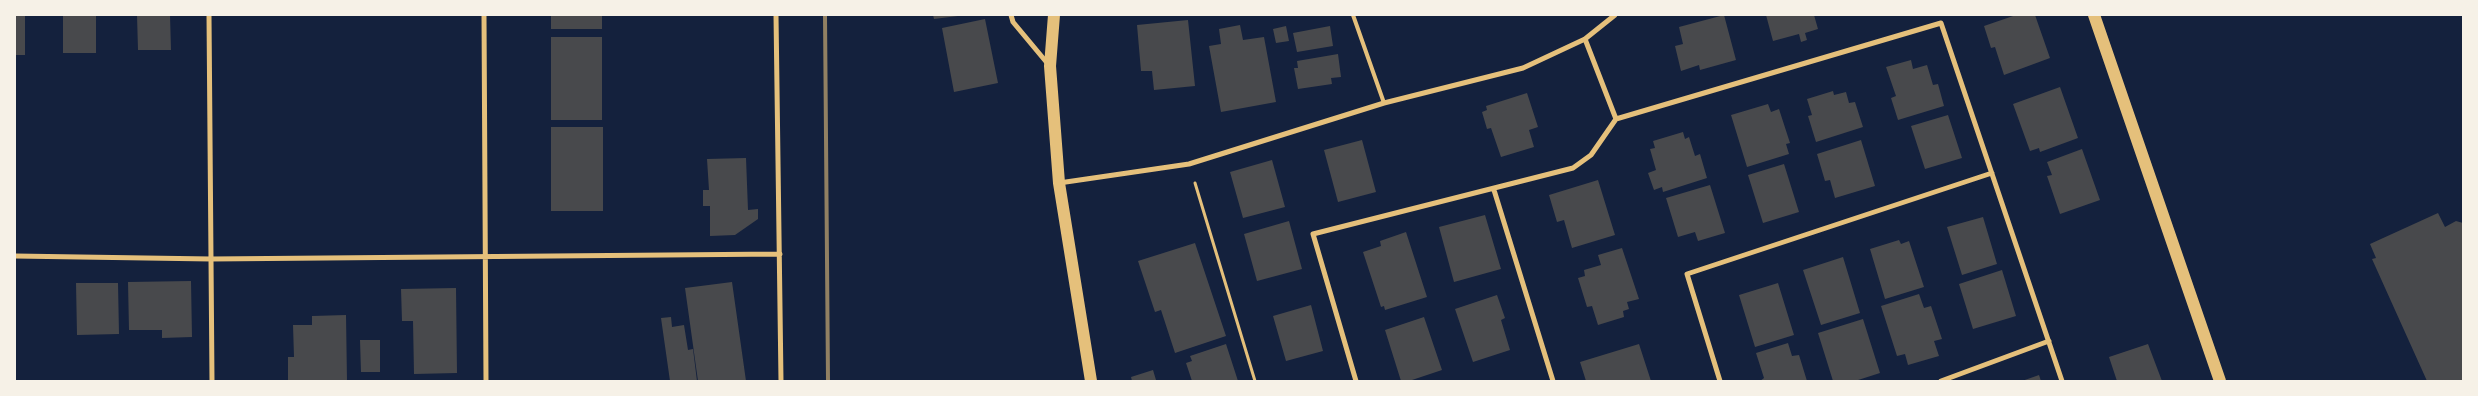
<!DOCTYPE html>
<style>
body{margin:0}
#map{position:relative;width:2478px;height:396px;overflow:hidden;background:#14213d;font-family:Commissioner,sans-serif}
canvas{display:block}
.frame{position:absolute;inset:0;border:16px solid #f6f1e7;pointer-events:none}
</style>
<div id="map">
<canvas width="2478" height="396"></canvas>
<div class="frame"></div>
</div>
<script>
const c = document.querySelector('canvas').getContext('2d');
c.lineJoin = 'round';
function fillPath(path, color) {
  c.fillStyle = color;
  c.fill(path, 'evenodd');
}
function toPath(rows) {
  const path = new Path2D();
  for (const r of rows) {
    path.moveTo(r[0], r[1]);
    for (let i = 2; i < r.length; i += 2) path.lineTo(r[i], r[i + 1]);
  }
  return path;
}
function strokePath(path, color, width, dash) {
  c.strokeStyle = color;
  c.lineWidth = width;
  c.lineCap = dash ? 'butt' : 'round';
  c.setLineDash(dash || []);
  c.stroke(path);
}
const building = toPath([
 [15,15,25,15,25,55,15,55],
 [63,15,96,15,96,53,63,53],
 [137,15,170,15,171,50,138,50],
 [551,15,602,15,602,29,551,29],
 [933,15,958,15,958,16,934,19],
 [1724,15,1736,60,1700,70,1699,65,1681,71,1675,46,1683,44,1679,27],
 [1766,15,1814,15,1818,29,1805,33,1807,40,1801,42,1799,34,1773,41],
 [2016,15,2035,15,2050,58,2004,75,1995,47,1991,48,1984,26],
 [985,19,998,83,954,92,942,28],
 [1188,20,1195,86,1154,90,1152,71,1141,71,1137,25],
 [1240,25,1243,40,1264,37,1276,102,1221,112,1209,46,1221,44,1219,29],
 [1286,26,1289,41,1276,43,1273,29],
 [1330,26,1333,46,1297,52,1293,33],
 [551,37,602,37,602,120,551,120],
 [1338,54,1341,77,1331,78,1332,84,1298,89,1294,68,1298,68,1297,61],
 [1911,60,1913,69,1927,65,1933,85,1938,84,1944,106,1898,120,1891,98,1896,96,1886,67],
 [2060,87,2078,138,2040,152,2039,148,2030,151,2013,104],
 [1833,91,1834,95,1846,92,1849,103,1855,102,1863,127,1816,142,1808,116,1812,115,1807,99],
 [1527,93,1538,127,1529,130,1534,147,1501,157,1491,128,1487,129,1482,112,1487,110,1486,106],
 [1768,104,1771,112,1779,109,1790,143,1786,144,1789,154,1747,167,1731,115],
 [1948,115,1962,158,1925,169,1911,126],
 [551,127,603,127,603,211,551,211],
 [1683,132,1685,139,1689,137,1695,156,1700,154,1707,178,1663,192,1662,187,1654,190,1648,173,1656,170,1650,149,1655,148,1653,141],
 [1362,140,1376,192,1338,202,1324,150],
 [1861,140,1875,186,1835,198,1830,180,1825,181,1817,154],
 [2082,149,2100,200,2060,214,2047,176,2052,175,2047,162],
 [746,158,748,210,758,209,758,219,735,235,710,236,710,206,703,206,703,190,709,190,707,159],
 [1272,160,1285,207,1243,218,1230,172],
 [1784,164,1799,212,1763,223,1748,175],
 [1598,180,1615,235,1572,248,1564,220,1557,222,1549,195],
 [1710,185,1725,233,1698,241,1695,232,1678,237,1666,198],
 [2438,213,2445,227,2456,221,2463,223,2463,381,2427,381,2372,259,2376,258,2370,244],
 [1485,215,1501,269,1454,282,1439,227],
 [1983,217,1997,264,1962,275,1947,227],
 [1289,221,1302,269,1257,281,1244,234],
 [1406,232,1427,297,1385,310,1384,306,1381,307,1363,252,1381,246,1380,241],
 [1899,240,1901,244,1909,241,1924,287,1885,299,1870,249],
 [1195,243,1226,336,1175,353,1161,310,1155,312,1138,261],
 [1622,248,1639,299,1627,302,1629,309,1623,311,1624,317,1598,325,1592,306,1587,307,1578,278,1585,276,1584,270,1601,265,1598,255],
 [1843,257,1860,313,1821,325,1803,270],
 [2002,270,2016,316,1973,329,1959,284],
 [191,281,192,337,162,338,162,330,129,330,128,282],
 [732,282,746,381,698,381,685,288],
 [76,283,118,283,119,334,77,335],
 [1778,283,1794,335,1755,347,1739,295],
 [456,288,457,373,414,374,413,321,402,321,401,289],
 [1919,294,1924,308,1931,306,1942,339,1934,341,1939,356,1908,365,1905,354,1897,356,1881,306],
 [1497,295,1505,318,1501,320,1510,350,1473,362,1455,309],
 [1311,305,1323,351,1286,361,1273,316],
 [346,315,347,381,288,381,288,357,294,357,293,325,312,325,312,316],
 [671,317,672,327,684,325,688,350,693,349,697,381,670,381,661,318],
 [1424,317,1442,370,1409,381,1401,381,1385,330],
 [1863,319,1880,373,1855,381,1833,381,1818,333],
 [360,340,380,340,380,372,361,372],
 [1788,343,1792,356,1799,355,1807,381,1760,381,1764,378,1756,353],
 [1226,344,1238,381,1192,381,1186,363,1192,361,1190,356],
 [1639,344,1651,381,1586,381,1580,362],
 [2148,344,2162,381,2117,381,2109,357],
 [1153,370,1156,380,1132,381,1131,377],
 [2039,375,2041,381,2022,381]
]);
const path = toPath([
 [1195,183,1255,381]
]);
const service = toPath([
 [1353,15,1384,103]
]);
const minor = toPath([
 [209,15,212,381],
 [484,15,486,381],
 [776,15,781,381],
 [1011,15,1013,22,1048,64],
 [1616,119,1941,23,2062,381],
 [1059,183,1189,164,1384,103,1523,68,1585,39,1615,15],
 [1494,190,1553,381],
 [15,256,211,259,780,254],
 [1356,381,1313,234,1573,168,1591,155,1616,119,1585,39],
 [1720,381,1687,274,1992,173],
 [1941,381,2049,341]
]);
const primary = toPath([
 [1054,15,1050,66,1059,183,1091,381],
 [2094,15,2220,381]
]);
const rail = toPath([
 [825,15,828,381]
]);
fillPath(building, '#48494c');
strokePath(path, '#e5c07b', 3);
strokePath(service, '#e5c07b', 4);
strokePath(minor, '#e5c07b', 5);
strokePath(primary, '#e5c07b', 12);
strokePath(rail, '#918062', 4);
</script>
